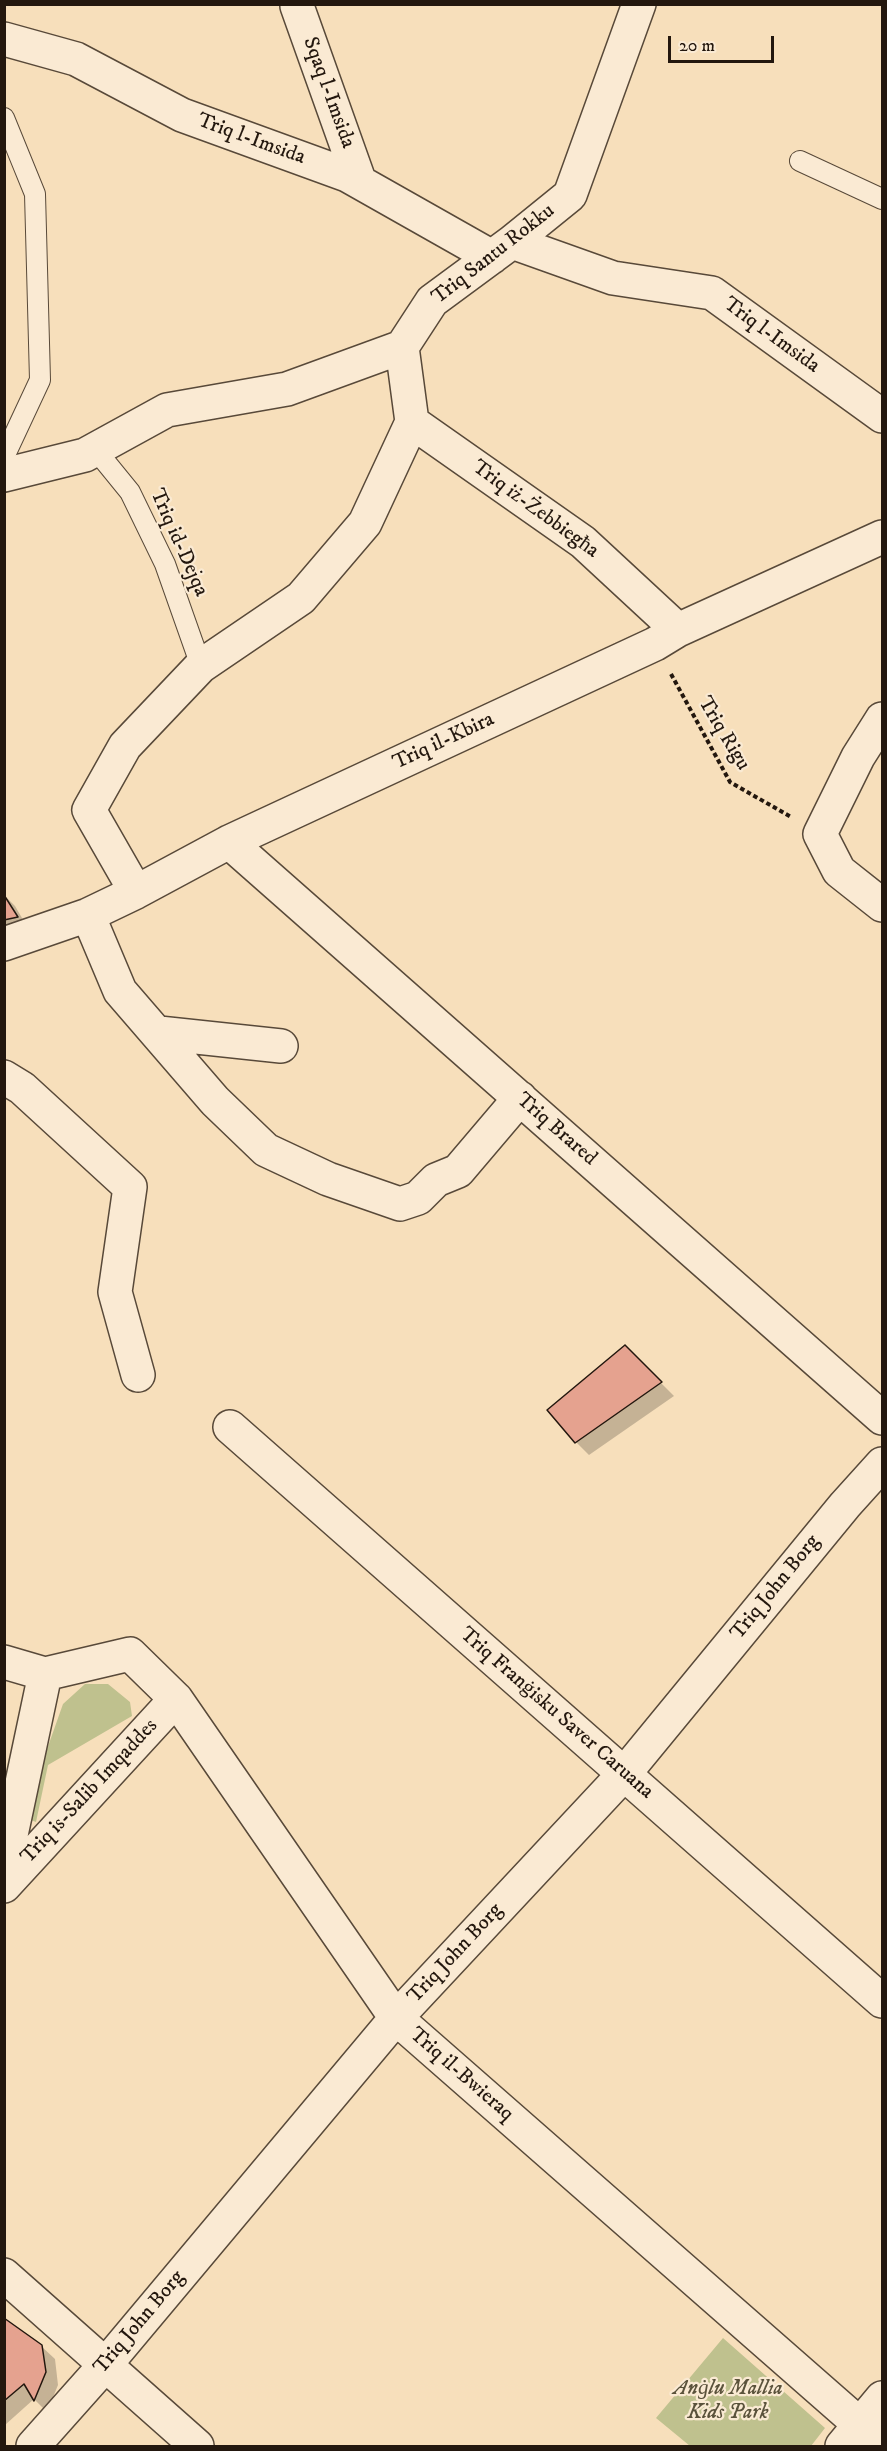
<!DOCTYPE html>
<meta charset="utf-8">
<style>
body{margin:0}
#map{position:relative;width:887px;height:2451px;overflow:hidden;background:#f7dfbb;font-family:"IM FELL DW Pica",serif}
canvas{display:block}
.frame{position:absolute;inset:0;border:6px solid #23170e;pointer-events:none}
.scale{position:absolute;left:668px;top:36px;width:106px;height:27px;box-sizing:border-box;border:3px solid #23170e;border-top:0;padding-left:8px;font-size:18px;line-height:21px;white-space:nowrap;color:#23170e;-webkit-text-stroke:4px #faead3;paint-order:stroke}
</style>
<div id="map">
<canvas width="887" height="2451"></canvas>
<div class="frame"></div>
<div class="scale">20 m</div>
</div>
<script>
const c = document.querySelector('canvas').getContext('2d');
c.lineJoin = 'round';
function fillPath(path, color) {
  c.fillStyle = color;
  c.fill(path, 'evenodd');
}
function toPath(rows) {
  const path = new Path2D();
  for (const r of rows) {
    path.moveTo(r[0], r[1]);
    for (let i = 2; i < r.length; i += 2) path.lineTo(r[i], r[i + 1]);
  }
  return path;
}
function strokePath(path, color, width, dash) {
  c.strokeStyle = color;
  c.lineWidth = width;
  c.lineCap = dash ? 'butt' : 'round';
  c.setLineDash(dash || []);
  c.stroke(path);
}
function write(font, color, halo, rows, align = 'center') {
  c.font = font + ' "IM FELL DW Pica",serif';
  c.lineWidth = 4.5;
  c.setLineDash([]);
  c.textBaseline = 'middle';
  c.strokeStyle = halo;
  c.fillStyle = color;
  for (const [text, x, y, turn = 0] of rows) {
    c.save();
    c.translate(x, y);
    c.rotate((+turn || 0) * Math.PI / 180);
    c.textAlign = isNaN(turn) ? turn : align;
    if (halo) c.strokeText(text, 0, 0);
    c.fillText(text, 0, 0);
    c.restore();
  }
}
const green = toPath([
 [85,1684,108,1684,130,1702,132,1716,48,1765,36,1822,23,1817,63,1704],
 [723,2338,825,2428,811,2446,690,2446,656,2418]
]);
const shadow = toPath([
 [4,895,15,906,29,930,4,933],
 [625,1347,674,1396,589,1455,576,1442],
 [4,2319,41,2346,55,2359,58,2385,47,2412,34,2399,5,2425]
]);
const building = toPath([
 [4,895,18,917,4,920,4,895],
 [625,1345,662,1382,575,1443,547,1410,625,1345],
 [4,2318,42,2345,46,2372,34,2401,24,2384,4,2401,4,2318]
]);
const path = toPath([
 [671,674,730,782,791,817]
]);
const service = toPath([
 [4,118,35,194,40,380,4,457],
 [800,161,882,199],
 [95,449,130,492,165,564,201,666]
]);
const minor = toPath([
 [297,6,359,180],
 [4,39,76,59,182,115,347,175,492,257],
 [512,242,613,278,712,293,882,416],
 [412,422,583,542,678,630],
 [4,475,85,455,167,410,287,389,402,347,432,301,512,242,570,195,639,4],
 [882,719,858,757,820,834,839,871,882,905],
 [229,842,882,1418],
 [136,892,89,810,125,746,201,666,301,598,365,523,412,422,402,347],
 [88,915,120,991,215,1101,266,1150,328,1179,400,1204,418,1198,436,1180,458,1171,520,1098],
 [4,944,88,915,136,892,229,842,655,644,678,630,882,537],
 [159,1033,281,1046],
 [4,1077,22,1088,130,1187,115,1292,138,1375],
 [230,1427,882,2001],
 [4,1662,45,1674,130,1654,176,1699,396,2018,882,2444],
 [4,1868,45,1674],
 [4,1886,176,1699],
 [4,2275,197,2446],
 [33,2446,106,2364,396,2018,624,1774,845,1505,882,1464],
 [842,2446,882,2398]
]);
const streetNames = [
 ["Sqaq l-Imsida",328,93,70],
 ["Triq l-Imsida",251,140,20],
 ["Triq Santu Rokku",494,255,-38],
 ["Triq l-Imsida",771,336,36],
 ["Triq iż-Żebbiegħa",535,510,36],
 ["Triq id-Dejqa",178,543,66],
 ["Triq Rigu",723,734,59],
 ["Triq il-Kbira",444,742,-25],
 ["Triq Brared",556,1130,41],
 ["Triq John Borg",776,1588,-51],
 ["Triq Franġisku Saver Caruana",556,1714,41],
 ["Triq is-Salib Imqaddes",90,1792,-47],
 ["Triq John Borg",456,1954,-47],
 ["Triq il-Bwieraq",461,2075,41],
 ["Triq John Borg",140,2323,-50]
];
const parkNames = [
 ["Anġlu Mallia",728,2390],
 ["Kids Park",728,2414]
];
fillPath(green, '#bfc18e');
fillPath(shadow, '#0003');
fillPath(building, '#e5a28f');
strokePath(building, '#23170e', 1.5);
strokePath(service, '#584939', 22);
strokePath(minor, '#584939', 36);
strokePath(path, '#23170e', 4, [4.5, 3]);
strokePath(service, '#faead3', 20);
strokePath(minor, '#faead3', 33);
write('21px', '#23170e', '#faead3', streetNames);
write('italic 21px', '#5a523b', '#faead3', parkNames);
</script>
